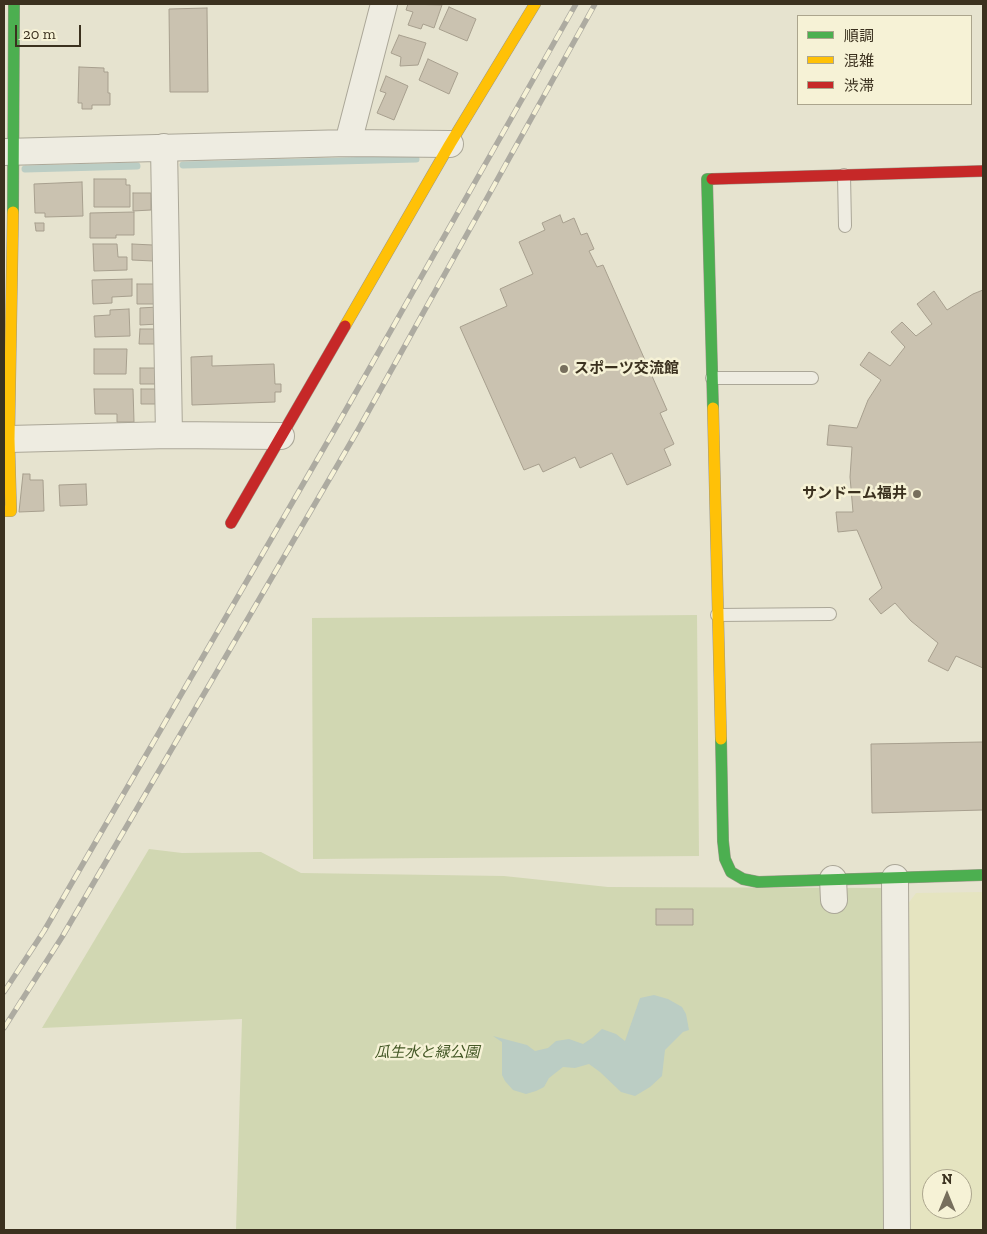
<!DOCTYPE html>
<meta charset="utf-8">
<style>
body{margin:0}
#map{position:relative;width:987px;height:1234px;overflow:hidden;background:#e6e3cf;font-family:"Zilla Slab","Noto Sans JP",serif}
canvas{display:block}
.frame{position:absolute;inset:0;border:5px solid #3b311f;pointer-events:none}
.legend{position:absolute;left:797px;top:15px;width:175px;height:90px;box-sizing:border-box;background:#f6f2d6;border:1px solid #aba58d;margin:0;padding:6px 9px;list-style:none;font-size:15px;color:#3b311f}
.legend li{display:flex;align-items:center;gap:10px;height:25px}
.legend b{width:25px;border:1px solid #aba58d}
.north{position:absolute;left:922px;top:1169px;width:50px;height:50px;box-sizing:border-box;background:#f6f2d6;border:1px solid #aba58d;border-radius:50%;rotate:0deg;font-size:14px;font-weight:700;line-height:20px;text-align:center;color:#3b311f}
.north::after{content:'';display:block;margin:auto;width:18px;height:22px;background:#776f5d;clip-path:polygon(50% 0,100% 100%,50% 72%,0 100%)}
.scale{position:absolute;left:15px;top:25px;width:66px;height:22px;box-sizing:border-box;border:2px solid #3b311f;border-top:0;padding-left:6px;font-size:15px;line-height:18px;white-space:nowrap;color:#3b311f;-webkit-text-stroke:4px #f6f2d6;paint-order:stroke}
</style>
<div id="map">
<canvas width="987" height="1234"></canvas>
<div class="frame"></div>
<ul class="legend">
<li><b style="height:6px;background:#4caf50"></b>順調</li>
<li><b style="height:6px;background:#ffc107"></b>混雑</li>
<li><b style="height:6px;background:#c62828"></b>渋滞</li>
</ul>
<div class="north">N</div>
<div class="scale">20 m</div>
</div>
<script>
const c = document.querySelector('canvas').getContext('2d');
c.lineJoin = 'round';
function fillPath(path, color) {
  c.fillStyle = color;
  c.fill(path, 'evenodd');
}
function toPath(rows) {
  const path = new Path2D();
  for (const r of rows) {
    path.moveTo(r[0], r[1]);
    for (let i = 2; i < r.length; i += 2) path.lineTo(r[i], r[i + 1]);
  }
  return path;
}
function strokePath(path, color, width, dash) {
  c.strokeStyle = color;
  c.lineWidth = width;
  c.lineCap = dash ? 'butt' : 'round';
  c.setLineDash(dash || []);
  c.stroke(path);
}
function write(font, color, halo, rows, align = 'center') {
  c.font = font + ' "Zilla Slab","Noto Sans JP",serif';
  c.lineWidth = 5;
  c.setLineDash([]);
  c.textBaseline = 'middle';
  c.strokeStyle = halo;
  c.fillStyle = color;
  for (const [text, x, y, turn = 0] of rows) {
    c.save();
    c.translate(x, y);
    c.rotate((+turn || 0) * Math.PI / 180);
    c.textAlign = isNaN(turn) ? turn : align;
    if (halo) c.strokeText(text, 0, 0);
    c.fillText(text, 0, 0);
    c.restore();
  }
}
const farmland = toPath([
 [983,892,983,1230,907,1230,907,905,916,893],
 [932,1179,962,1179,962,1209,932,1209]
]);
const green = toPath([
 [697,615,699,856,313,859,312,618],
 [149,849,182,853,261,852,301,873,504,876,608,887,885,888,892,1230,236,1230,242,1019,42,1028]
]);
const water = toPath([
 [654,995,668,999,682,1007,686,1014,689,1030,683,1032,665,1050,662,1076,650,1087,635,1096,621,1092,600,1072,589,1064,575,1068,563,1067,549,1078,544,1087,536,1091,526,1094,513,1090,505,1081,502,1075,502,1042,493,1036,527,1045,535,1051,548,1048,556,1041,569,1039,583,1044,592,1038,602,1029,616,1034,625,1041,640,998]
]);
const stream = toPath([
 [183,165,416,159],
 [25,169,137,166]
]);
const building = toPath([
 [408,4,442,5,434,28,423,24,421,29,408,25,413,12,406,10,408,4],
 [449,7,476,19,467,41,439,29,449,7],
 [207,8,208,92,170,92,169,9,207,8],
 [399,35,426,43,418,65,400,66,401,57,391,53,399,35],
 [428,59,458,73,449,94,419,80,428,59],
 [79,67,104,68,104,72,108,72,108,93,110,93,110,105,92,105,92,109,82,109,82,103,78,103,79,67],
 [386,76,408,86,394,120,377,113,386,93,380,91,386,76],
 [94,179,126,179,126,185,130,185,130,207,94,207,94,179],
 [82,182,83,216,45,217,45,213,35,213,34,184,82,182],
 [133,193,151,193,151,210,133,211,133,193],
 [134,212,134,235,116,235,116,238,90,238,90,213,134,212],
 [560,215,563,223,574,218,581,235,587,233,594,249,589,251,597,267,603,265,667,410,660,413,674,444,664,449,671,465,627,485,612,453,580,468,575,457,543,472,539,464,524,470,460,327,507,306,500,289,533,274,519,242,545,230,542,223,560,215],
 [35,223,44,223,44,231,36,231,35,223],
 [93,244,117,244,118,257,127,257,127,270,94,271,93,244],
 [132,244,153,245,153,261,132,260,132,244],
 [132,279,132,296,112,297,112,303,93,304,92,280,132,279],
 [137,284,156,284,156,304,137,304,137,284],
 [983,290,983,668,956,656,948,671,928,661,938,643,911,621,895,603,881,614,869,599,882,588,857,530,838,532,836,512,853,512,850,477,852,447,827,445,829,425,857,428,868,400,881,380,860,365,869,352,890,366,905,347,891,332,902,322,916,336,932,324,917,304,934,291,947,310,973,294,983,290],
 [158,307,158,324,140,325,140,308,158,307],
 [129,309,130,336,95,337,94,316,110,315,110,310,129,309],
 [140,329,157,329,157,344,139,344,140,329],
 [94,349,127,349,126,374,94,374,94,349],
 [212,356,212,366,274,364,275,384,281,384,281,392,275,392,275,402,192,405,191,357,212,356],
 [140,368,157,368,157,384,140,384,140,368],
 [94,389,133,389,134,422,117,422,117,414,95,414,94,389],
 [141,389,160,389,160,404,141,404,141,389],
 [23,474,30,474,30,480,43,480,44,511,19,512,23,474],
 [86,484,87,505,60,506,59,485,86,484],
 [983,742,983,810,872,813,871,744,983,742],
 [656,909,693,909,693,925,656,925,656,909]
]);
const lane = toPath([
 [844,175,845,226],
 [712,378,812,378],
 [717,615,830,614]
]);
const street = toPath([
 [348,143,384,4],
 [4,152,348,143,450,144],
 [169,435,281,436],
 [9,439,169,435,164,147],
 [895,878,897,1230],
 [833,879,834,900]
]);
const fast = toPath([
 [712,179,707,179,713,408],
 [13,212,14,4],
 [721,739,723,841,725,859,731,872,743,879,758,882,983,875]
]);
const slow = toPath([
 [345,326,450,144,535,4],
 [713,408,721,739],
 [4,511,11,511,9,439,13,212]
]);
const jam = toPath([
 [712,179,983,171],
 [231,523,345,326]
]);
const rail = toPath([
 [4,992,44,931,339,422,576,4],
 [4,1028,62,937,358,430,595,4]
]);
const markers = [
 [564,369,5,"#776f5d"],
 [917,494,5,"#776f5d"]
];
const poiNames = [
 ["スポーツ交流館",574,369],
 ["サンドーム福井",907,494,"right"]
];
const parkNames = [
 ["瓜生水と緑公園",427,1053]
];
fillPath(farmland, '#e5e4c0');
fillPath(green, '#d1d7b2');
fillPath(water, '#bbcdc4');
strokePath(stream, '#bbcdc4', 7);
fillPath(building, '#cac2b0');
strokePath(building, '#a79f8e', 1);
strokePath(lane, '#aba798', 14);
strokePath(street, '#aba798', 28);
strokePath(fast, '#9b9788', 12);
strokePath(slow, '#9b9788', 12);
strokePath(jam, '#9b9788', 12);
strokePath(lane, '#eeece1', 12);
strokePath(street, '#eeece1', 26);
strokePath(fast, '#4caf50', 11);
strokePath(slow, '#ffc107', 11);
strokePath(jam, '#c62828', 11);
strokePath(rail, '#adaba1', 5.5);
strokePath(rail, '#f6f2d6', 4, [11]);
for (const [x, y, r, color] of markers) {
  const dot = new Path2D();
  dot.arc(x, y, r, 0, 2 * Math.PI);
  c.fillStyle = color;
  c.fill(dot);
  strokePath(dot, '#f6f2d6', 2);
}
write('bold 15px', '#3b311f', '#f6f2d6', poiNames, 'left');
write('italic 15px', '#445826', '#f6f2d6', parkNames);
</script>
